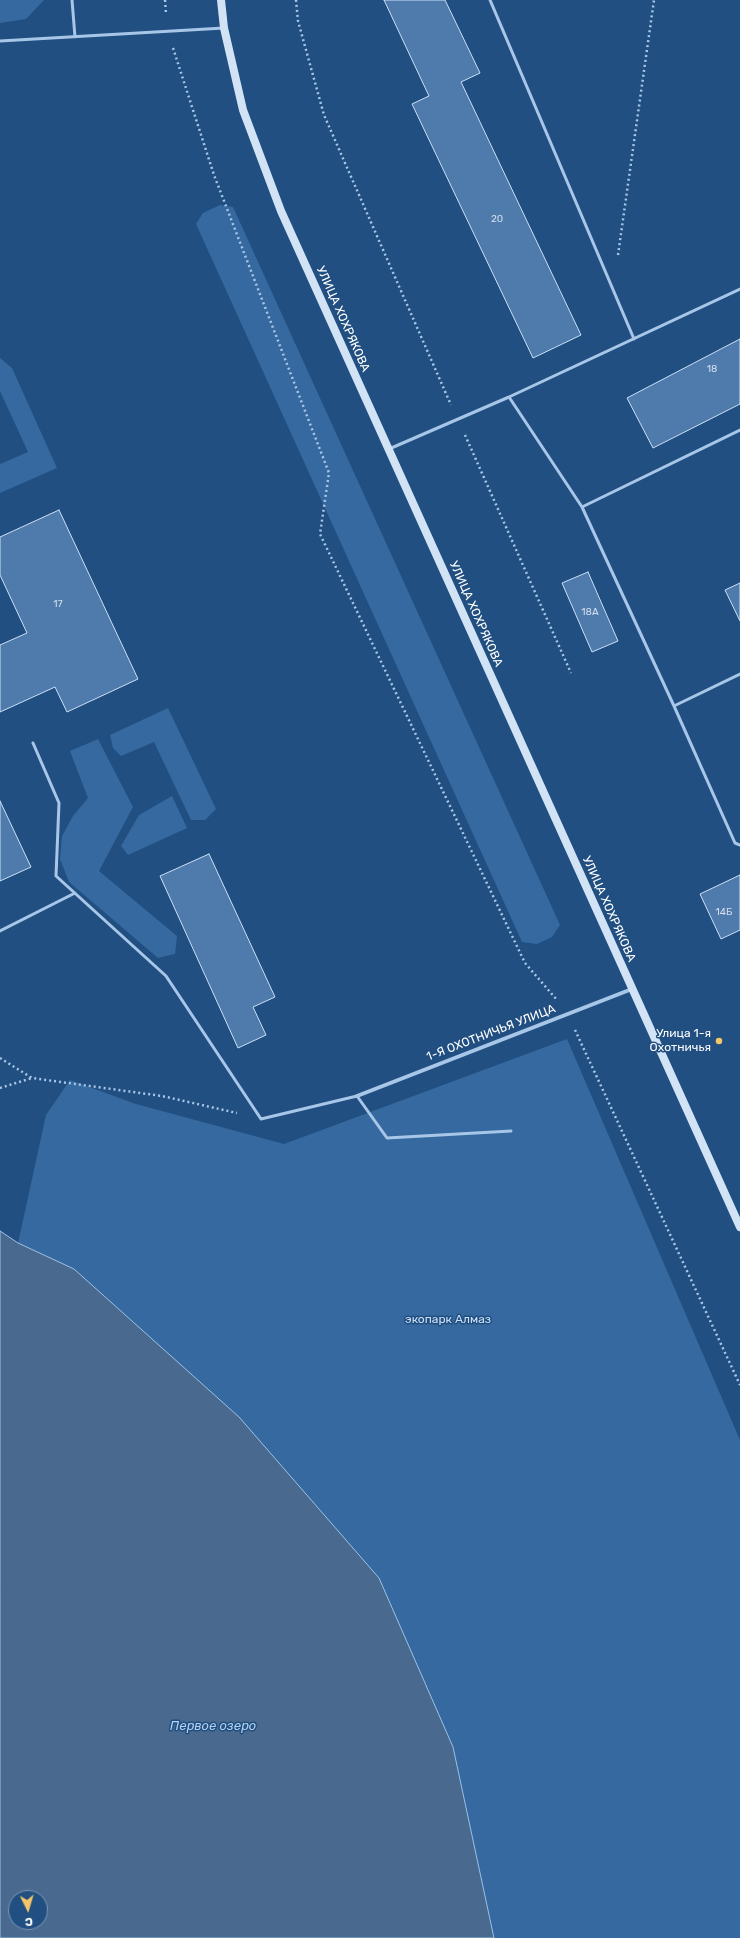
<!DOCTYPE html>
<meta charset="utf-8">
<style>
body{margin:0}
#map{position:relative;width:740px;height:1938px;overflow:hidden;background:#214f81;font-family:Rubik,sans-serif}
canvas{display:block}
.north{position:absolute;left:8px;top:1890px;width:40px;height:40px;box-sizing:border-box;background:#214f81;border:1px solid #7a95b3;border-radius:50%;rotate:175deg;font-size:11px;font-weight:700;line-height:16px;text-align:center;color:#fff}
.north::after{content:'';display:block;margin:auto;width:14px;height:18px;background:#f4c669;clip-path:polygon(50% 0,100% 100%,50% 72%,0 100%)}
</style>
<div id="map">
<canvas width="740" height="1938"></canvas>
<div class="north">С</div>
</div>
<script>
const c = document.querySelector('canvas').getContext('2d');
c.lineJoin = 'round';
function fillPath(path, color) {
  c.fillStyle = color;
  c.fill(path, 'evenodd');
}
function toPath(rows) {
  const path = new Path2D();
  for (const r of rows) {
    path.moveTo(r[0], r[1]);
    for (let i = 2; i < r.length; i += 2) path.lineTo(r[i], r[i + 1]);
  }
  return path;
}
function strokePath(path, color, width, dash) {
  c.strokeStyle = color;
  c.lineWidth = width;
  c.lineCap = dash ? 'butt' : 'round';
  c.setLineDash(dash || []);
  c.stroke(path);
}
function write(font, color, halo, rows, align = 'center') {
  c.font = font + ' Rubik,sans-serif';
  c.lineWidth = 3;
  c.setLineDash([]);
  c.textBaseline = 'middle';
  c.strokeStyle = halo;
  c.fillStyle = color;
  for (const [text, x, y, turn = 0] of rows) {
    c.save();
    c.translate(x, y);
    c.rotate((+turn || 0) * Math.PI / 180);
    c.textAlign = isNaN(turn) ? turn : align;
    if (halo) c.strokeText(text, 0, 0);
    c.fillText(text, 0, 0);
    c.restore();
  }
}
const green = toPath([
 [0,0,44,0,26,19,0,23],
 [220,205,233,207,560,925,552,937,537,944,522,942,196,224,203,213],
 [0,358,12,368,57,468,0,493,0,464,28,452,0,391],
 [168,708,216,809,205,820,191,820,154,742,121,756,113,748,110,735],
 [98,739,133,807,99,871,177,936,175,954,158,958,69,882,60,859,62,836,73,816,88,798,70,751],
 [172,796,187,828,128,855,121,846,139,815],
 [567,1039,740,1440,740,1938,494,1938,453,1747,18,1243,46,1115,70,1080,136,1104,284,1144]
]);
const water = toPath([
 [0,1231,18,1243,74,1269,239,1417,379,1578,453,1747,494,1938,0,1938,0,1231],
 [16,1898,40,1898,40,1922,16,1922,16,1898]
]);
const building = toPath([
 [384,0,445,0,480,73,461,82,581,335,533,358,412,104,429,96,384,0],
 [740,339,740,404,653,448,627,398,740,339],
 [59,510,138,679,67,712,55,687,0,712,0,645,27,633,0,575,0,537,59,510],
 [588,572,618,641,592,652,562,583,588,572],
 [740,583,740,621,725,590,740,583],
 [0,801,31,867,0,881,0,801],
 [209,854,275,997,253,1007,266,1035,238,1048,160,876,209,854],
 [740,875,740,930,721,939,700,894,740,875]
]);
const path = toPath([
 [165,0,166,14],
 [296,0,298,21,324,115,451,405],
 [173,48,214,175,329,473,320,534,525,963,557,1000],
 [618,255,654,0],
 [465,435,571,673],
 [575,1030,740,1385],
 [0,1058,32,1078,162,1096,237,1113],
 [0,1088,32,1078]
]);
const lane = toPath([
 [72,0,75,37],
 [490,0,634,339],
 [0,41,224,28],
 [509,397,582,507,674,706,735,843,740,845],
 [389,449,509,397,740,289],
 [582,507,740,430],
 [674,706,740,674],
 [33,743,59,803,56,876,166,976,261,1119,357,1096,387,1138,511,1131],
 [0,931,75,893]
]);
const street = toPath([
 [357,1096,632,989]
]);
const secondary = toPath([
 [221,0,224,28,243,110,281,211,740,1227]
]);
const markers = [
 [719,1041,4,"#f4c669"]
];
const numberNames = [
 ["20",497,219],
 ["18",712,369],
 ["17",58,604],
 ["18А",590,612],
 ["14Б",724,912]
];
const streetNames = [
 ["УЛИЦА ХОХРЯКОВА",343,319,66],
 ["УЛИЦА ХОХРЯКОВА",476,614,66],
 ["УЛИЦА ХОХРЯКОВА",609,909,66],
 ["1-Я ОХОТНИЧЬЯ УЛИЦА",491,1033,-21]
];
const poiNames = [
 ["Улица 1-я",711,1034],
 ["Охотничья",711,1048]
];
const parkNames = [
 ["экопарк Алмаз",448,1320]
];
const waterNames = [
 ["Первое озеро",213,1726]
];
fillPath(green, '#35699f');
fillPath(water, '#496a8e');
strokePath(water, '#9bc2e9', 1);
fillPath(building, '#4e7bac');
strokePath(building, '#cbe0f6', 1);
strokePath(path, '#a8c7e8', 2.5, [2, 3]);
strokePath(lane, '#a8c7e8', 3);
strokePath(street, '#a8c7e8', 4);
strokePath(secondary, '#d2e3f6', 8);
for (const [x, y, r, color] of markers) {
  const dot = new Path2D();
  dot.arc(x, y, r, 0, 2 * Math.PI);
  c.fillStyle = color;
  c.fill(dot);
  strokePath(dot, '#214f81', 1.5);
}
write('10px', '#d3deea', null, numberNames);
write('12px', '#fff', '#214f81', streetNames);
write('12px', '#fff', '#214f81', poiNames, 'right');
write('12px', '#cbe0f6', '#214f81', parkNames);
write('italic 13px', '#b3d1ef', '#214f81', waterNames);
</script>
